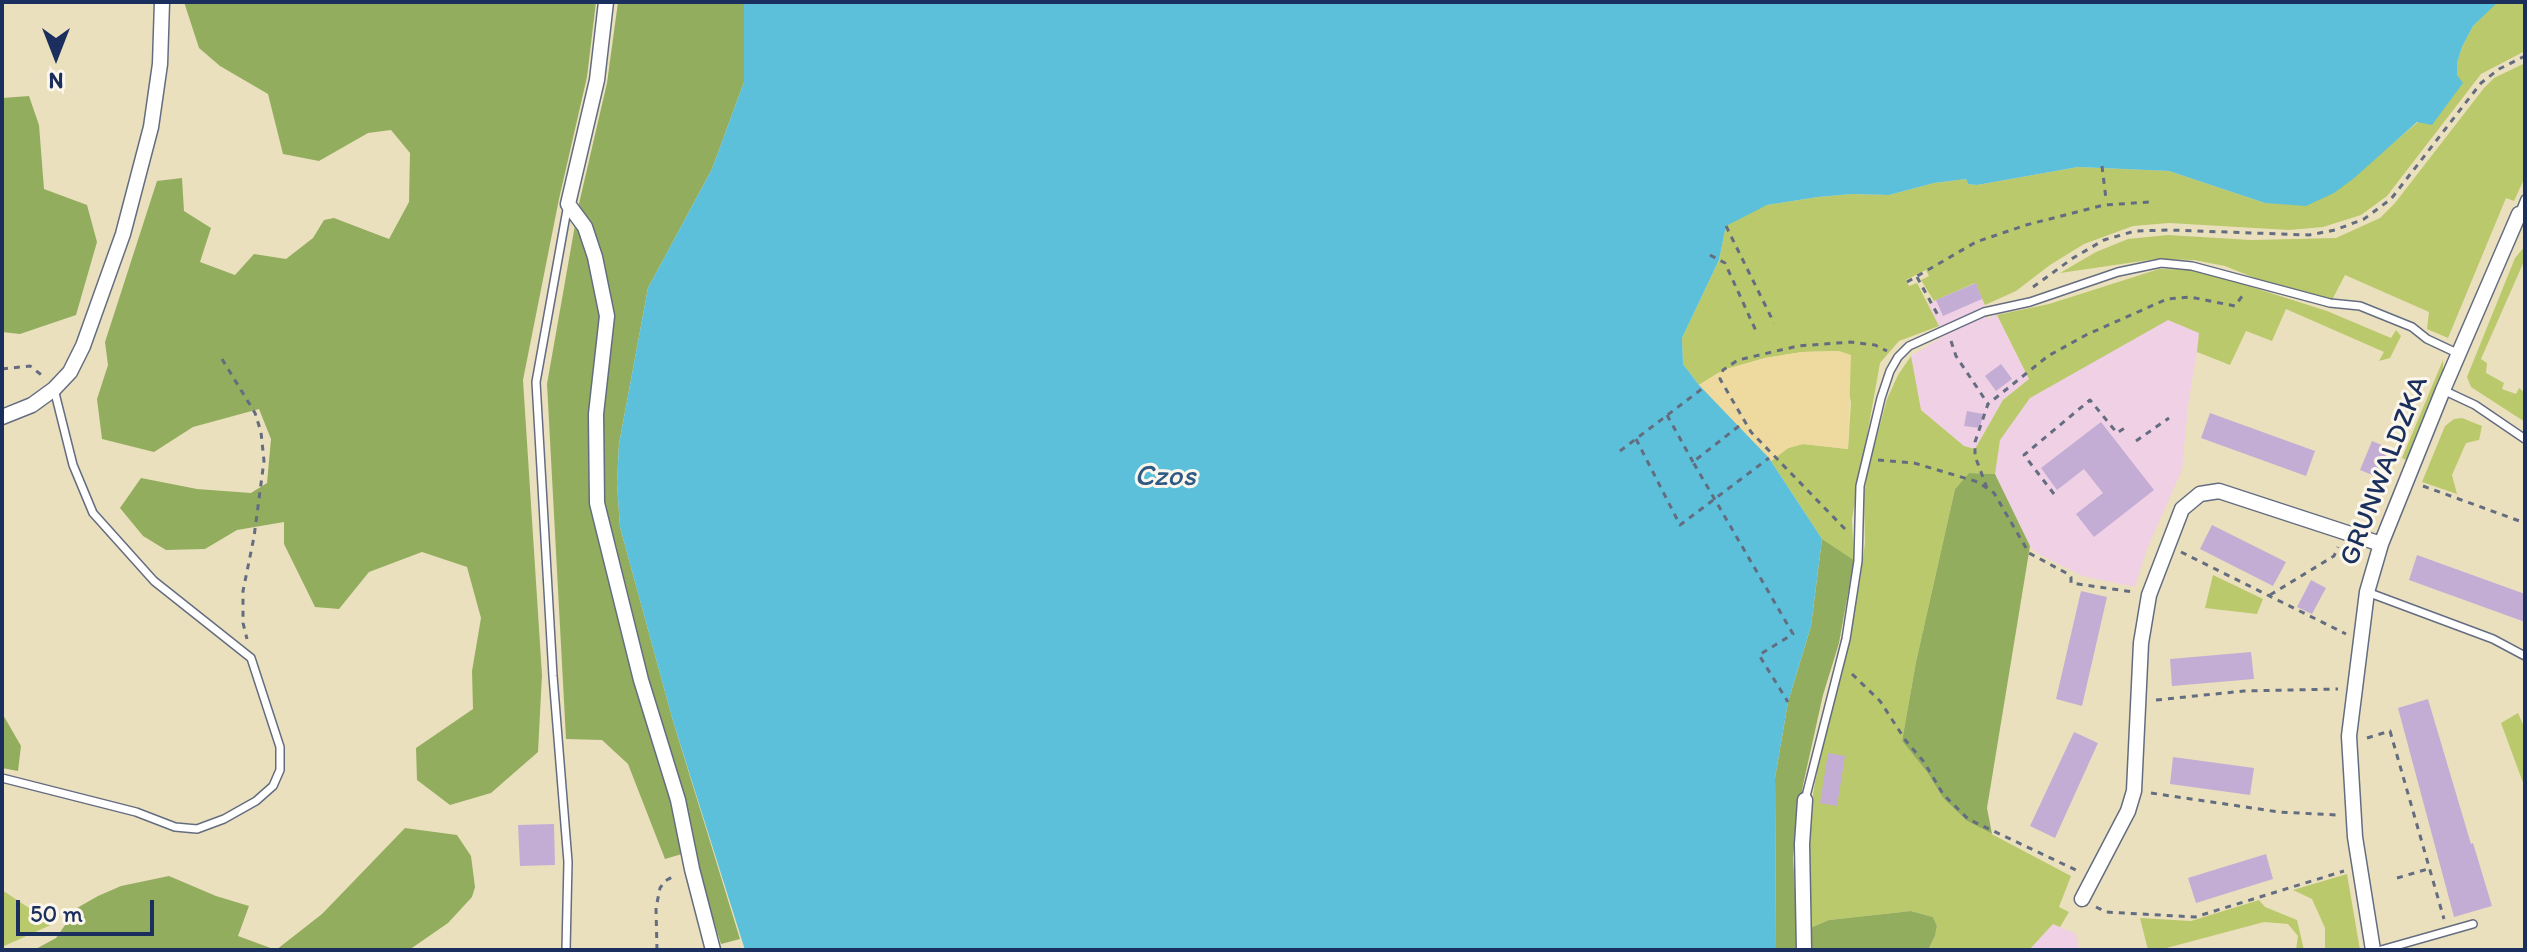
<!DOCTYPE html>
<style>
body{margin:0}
#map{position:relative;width:2527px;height:952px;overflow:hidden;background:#ebe0be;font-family:Itim,sans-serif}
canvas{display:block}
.frame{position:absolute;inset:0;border:4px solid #1b2f5e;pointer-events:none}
.north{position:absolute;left:16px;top:16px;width:80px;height:80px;-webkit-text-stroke:6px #fbf7ec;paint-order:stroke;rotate:180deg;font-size:22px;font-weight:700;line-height:32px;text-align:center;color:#1b2f5e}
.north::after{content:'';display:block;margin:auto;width:28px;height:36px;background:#1b2f5e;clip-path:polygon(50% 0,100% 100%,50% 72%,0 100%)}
.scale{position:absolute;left:16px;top:900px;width:138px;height:36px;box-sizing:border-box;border:4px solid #1b2f5e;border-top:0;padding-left:10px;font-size:24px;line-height:28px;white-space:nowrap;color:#1b2f5e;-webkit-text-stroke:6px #fbf7ec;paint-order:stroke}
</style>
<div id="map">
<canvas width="2527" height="952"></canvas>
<div class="frame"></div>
<div class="north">N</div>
<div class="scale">50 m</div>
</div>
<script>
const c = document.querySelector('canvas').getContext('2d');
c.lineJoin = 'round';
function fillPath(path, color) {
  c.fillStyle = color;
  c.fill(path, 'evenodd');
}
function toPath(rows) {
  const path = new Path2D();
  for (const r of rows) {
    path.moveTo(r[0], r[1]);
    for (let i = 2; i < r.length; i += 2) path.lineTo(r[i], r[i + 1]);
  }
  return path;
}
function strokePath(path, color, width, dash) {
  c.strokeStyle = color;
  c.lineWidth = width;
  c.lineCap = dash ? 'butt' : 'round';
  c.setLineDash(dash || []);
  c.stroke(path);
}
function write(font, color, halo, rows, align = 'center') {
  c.font = font + ' Itim,sans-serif';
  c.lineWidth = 6;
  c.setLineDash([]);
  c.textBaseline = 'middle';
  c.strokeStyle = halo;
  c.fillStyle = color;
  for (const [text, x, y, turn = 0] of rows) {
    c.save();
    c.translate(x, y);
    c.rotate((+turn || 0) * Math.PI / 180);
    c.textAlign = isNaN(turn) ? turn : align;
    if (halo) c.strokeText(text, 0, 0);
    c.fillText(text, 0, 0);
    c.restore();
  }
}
const built = toPath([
 [1976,283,1985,305,1982,308,1987,319,1997,315,2029,379,2003,400,1975,449,1964,446,1921,410,1911,356,1944,336,1928,304],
 [2168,319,2200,333,2188,406,2182,470,2147,549,2135,587,2082,576,2035,552,2030,546,1995,474,2000,440,2030,398],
 [2053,924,2076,934,2079,950,2029,950]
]);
const green = toPath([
 [2525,2,2525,51,2481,74,2387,196,2361,215,2323,227,2289,230,2169,223,2133,226,2084,244,2050,265,2016,291,1985,305,1975,283,1934,301,1921,280,1929,276,1926,270,1906,280,1909,286,1917,283,1939,326,1899,341,1880,363,1852,519,1854,560,1822,539,1771,461,1788,448,1803,444,1848,449,1851,402,1839,351,1802,352,1765,358,1723,370,1699,385,1683,364,1682,338,1719,260,1726,226,1745,214,1767,205,1818,197,1852,194,1889,195,1934,183,1966,179,1968,184,1977,185,2078,167,2169,171,2265,203,2387,148,2418,122,2426,122,2457,75,2457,63,2462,47,2473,26,2496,3],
 [2525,63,2525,177,2514,201,2506,198,2448,338,2427,329,2429,312,2345,275,2332,300,2257,279,2225,266,2194,260,2156,259,2060,273,2096,252,2128,239,2168,235,2251,240,2336,238,2380,218,2395,203,2484,88,2494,78],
 [2525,246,2525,259,2481,359,2487,363,2486,373,2504,383,2502,389,2516,394,2519,388,2525,393,2525,422,2471,387,2467,377,2515,258],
 [2159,269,2194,270,2236,282,2327,311,2391,338,2396,330,2401,336,2390,358,2379,361,2384,352,2286,309,2272,341,2246,331,2230,365,2197,352,2199,333,2168,320,2030,398,2000,440,1995,474,1969,473,1955,489,1916,662,1902,741,1927,772,1943,798,1967,821,2071,876,2059,907,2069,912,2060,927,2053,924,2029,950,1928,950,1935,936,1937,926,1933,917,1911,911,1829,920,1810,928,1808,830,1814,788,1824,735,1850,639,1860,580,1865,543,1864,495,1869,465,1887,399,1898,375,1911,356,1921,410,1964,446,1975,449,2003,400,2029,379,1997,315,2049,304],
 [2443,360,2443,373,2406,460,2402,458],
 [2462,418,2482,426,2479,440,2466,443,2452,475,2457,494,2422,482,2445,426,2454,419],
 [2213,575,2263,599,2257,614,2205,608],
 [2518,713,2525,729,2525,788,2501,723],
 [2347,874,2360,950,2325,950,2325,928,2312,899,2293,890],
 [2,890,53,924,2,947],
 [2259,900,2265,907,2297,920,2304,950,2296,950,2298,936,2288,924,2264,922,2159,950,2148,950,2140,918,2191,921]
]);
const forest = toPath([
 [184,2,596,2,587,77,559,199,523,380,542,675,538,752,491,793,450,805,417,780,416,748,473,709,472,671,481,618,467,567,422,552,369,572,339,609,315,607,284,544,284,522,237,530,205,549,166,550,143,536,120,508,141,478,197,489,251,493,267,483,271,439,259,409,193,427,154,452,102,439,97,399,108,365,105,342,157,181,182,178,184,211,211,228,200,262,235,275,254,254,286,259,313,238,324,220,334,218,389,239,409,202,410,153,391,130,368,133,319,161,283,154,268,94,220,66,199,48],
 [618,2,744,2,744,82,712,169,648,288,619,444,617,483,620,527,673,721,740,939,721,944,692,851,665,859,628,764,602,740,566,739,547,384,578,208,607,83],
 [29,96,39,125,44,189,87,205,97,242,76,315,20,334,2,332,2,98],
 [1969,473,1995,474,2030,546,1987,808,1992,834,1967,821,1943,798,1927,772,1902,741,1916,662,1955,489],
 [1822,539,1854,560,1839,643,1823,695,1803,785,1795,836,1793,858,1799,950,1776,950,1775,778,1788,702,1811,626],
 [2,713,21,746,18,771,2,768],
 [405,828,457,835,471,856,475,887,472,897,448,923,409,950,34,950,56,938,77,908,98,896,121,886,169,876,216,896,249,906,238,936,276,950,322,914],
 [1911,911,1933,917,1937,926,1935,936,1928,950,1811,950,1810,928,1829,920]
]);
const sand = toPath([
 [1839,351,1851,355,1848,449,1803,444,1788,448,1771,461,1699,385,1723,370,1765,358,1802,352]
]);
const water = toPath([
 [744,2,2498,2,2473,26,2462,47,2457,63,2457,75,2463,83,2432,125,2417,122,2353,179,2334,193,2306,206,2265,203,2169,171,2078,167,1977,185,1968,184,1966,179,1934,183,1889,195,1852,194,1818,197,1767,205,1726,226,1719,260,1682,338,1683,364,1699,385,1769,458,1822,539,1811,626,1788,702,1775,778,1776,950,745,950,673,721,620,527,617,483,619,444,648,288,712,169,744,82]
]);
const building = toPath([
 [1976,283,1982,299,1943,316,1936,300],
 [2001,364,2012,379,1996,391,1985,376],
 [1967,411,1983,414,1980,428,1964,426],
 [2210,413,2315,451,2306,476,2201,438],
 [2101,422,2154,490,2094,537,2076,514,2103,493,2084,469,2057,490,2041,468],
 [2372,441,2389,448,2377,477,2360,470],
 [2212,525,2286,562,2273,586,2200,549],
 [2417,555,2525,594,2525,622,2409,580],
 [2311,580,2326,588,2312,614,2297,607],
 [2081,591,2107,597,2082,706,2056,699],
 [2251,652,2254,679,2172,686,2170,659],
 [2428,699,2471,844,2473,843,2492,906,2454,917,2398,708],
 [2074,732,2098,743,2055,838,2030,826],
 [1828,753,1845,756,1837,806,1820,803],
 [2173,757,2254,768,2250,795,2170,784],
 [554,824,555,865,520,866,518,825],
 [2266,854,2273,879,2196,903,2188,878]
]);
const path = toPath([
 [2102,166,2106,199],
 [1726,226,1774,323],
 [1710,255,1725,263,1756,331],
 [1917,277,1940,319],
 [1907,282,1976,242,2026,225,2104,205,2150,202],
 [2033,287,2073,258,2104,240,2135,231,2169,230,2309,235,2335,230,2364,219,2391,199,2481,83,2499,69,2525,56],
 [1951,341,1956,356,1988,404],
 [222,359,255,413,261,432,264,461,254,537,243,591,243,623,247,639],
 [2,369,30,366,44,377],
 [1667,415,1693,462],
 [1739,426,1693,462,1793,634,1759,655,1788,702],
 [1636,439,1680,525,1769,458],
 [2136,441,2169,418],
 [1620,451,1703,388],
 [1878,460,1914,463,1978,482,1994,493,2029,553,2068,574,2071,577,2071,583,2133,592],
 [2423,486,2525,523],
 [1987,488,1975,456,1975,442,1988,404,2048,356,2086,335,2167,299,2190,297,2235,306,2245,292],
 [2054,494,2024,455,2090,400,2117,433,2126,427],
 [1845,529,1751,432,1720,379,1723,370,1738,360,1798,346,1851,342,1875,345,1887,351],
 [2181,552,2346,634],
 [2270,595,2334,556,2338,547],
 [1852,674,1880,701,1906,741,1924,762,1943,794,1968,819,2078,871],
 [2156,700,2244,691,2338,689],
 [2367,738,2390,731,2444,919],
 [2151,793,2279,812,2337,815],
 [2397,878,2428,869],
 [2096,907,2106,912,2195,917,2344,871],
 [657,950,656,908,660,888,665,881,676,875]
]);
const service = toPath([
 [2519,214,2525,199],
 [2443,390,2475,405,2525,439],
 [2367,592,2493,639,2525,656],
 [2,778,136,812,175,827,197,829,224,819,256,801,273,786,280,770,280,747,251,658,154,581,93,513,73,465,54,389],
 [1805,800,1846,639,1858,561,1860,486,1881,398,1890,371,1898,357,1909,346,1984,312,2030,302,2118,272,2161,263,2192,266,2330,303,2360,306,2412,327,2427,339,2459,354],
 [566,950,568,862,553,676,536,382,568,204],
 [2381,950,2473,924]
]);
const minor = toPath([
 [606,2,597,80,568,204,585,227,595,257,607,316,596,414,597,503,641,680,678,800,692,869,713,950],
 [2,417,32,405,54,389,70,372,83,346,123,234,151,127,160,64,162,2],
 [2082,899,2128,811,2134,791,2141,643,2149,595,2182,509,2200,494,2219,491,2381,544],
 [1804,950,1802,844,1805,800],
 [2373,950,2355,837,2349,736,2367,592,2381,544,2443,390,2519,214,2525,216]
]);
const streetNames = [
 ["GRUNWALDZKA",2385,471,-69]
];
const waterNames = [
 ["Czos",1165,477]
];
fillPath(built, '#f0d0e4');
fillPath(green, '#bac96b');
fillPath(forest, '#93ad5f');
fillPath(sand, '#eeda9e');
fillPath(water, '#5cc0da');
fillPath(building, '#c3add5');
strokePath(service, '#646d80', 10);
strokePath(minor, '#646d80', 17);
strokePath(path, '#646d80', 3, [6, 6]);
strokePath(service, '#fff', 7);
strokePath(minor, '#fff', 14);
write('28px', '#1b2f5e', '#fbf7ec', streetNames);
write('italic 30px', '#2e5a83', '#fbf7ec', waterNames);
</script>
